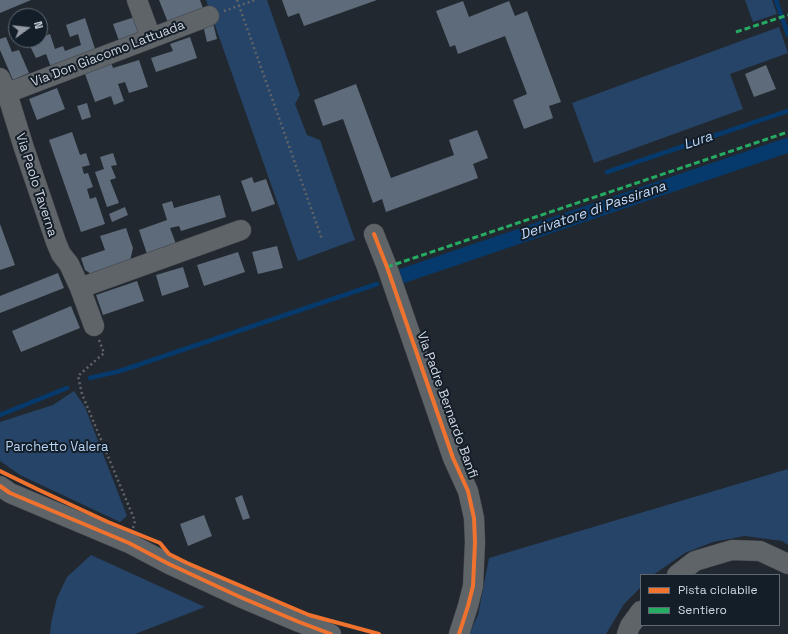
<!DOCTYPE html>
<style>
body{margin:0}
#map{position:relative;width:788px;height:634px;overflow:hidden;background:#22282f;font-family:"Space Grotesk",sans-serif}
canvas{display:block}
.legend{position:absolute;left:640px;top:574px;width:140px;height:52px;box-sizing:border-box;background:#141e29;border:1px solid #606872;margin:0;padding:5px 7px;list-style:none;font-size:12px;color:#d1d7e0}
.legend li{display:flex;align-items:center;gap:8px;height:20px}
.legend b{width:20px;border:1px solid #606872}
.north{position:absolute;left:8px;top:8px;width:40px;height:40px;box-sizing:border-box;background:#141e29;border:1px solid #606872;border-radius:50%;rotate:75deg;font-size:11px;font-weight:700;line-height:16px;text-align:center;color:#d1d7e0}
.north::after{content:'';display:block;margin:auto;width:14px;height:18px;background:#949aa2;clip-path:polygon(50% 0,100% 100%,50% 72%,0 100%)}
</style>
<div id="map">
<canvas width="788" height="634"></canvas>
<ul class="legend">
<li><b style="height:5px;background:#ef722f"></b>Pista ciclabile</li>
<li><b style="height:5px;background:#26ab63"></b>Sentiero</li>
</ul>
<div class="north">N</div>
</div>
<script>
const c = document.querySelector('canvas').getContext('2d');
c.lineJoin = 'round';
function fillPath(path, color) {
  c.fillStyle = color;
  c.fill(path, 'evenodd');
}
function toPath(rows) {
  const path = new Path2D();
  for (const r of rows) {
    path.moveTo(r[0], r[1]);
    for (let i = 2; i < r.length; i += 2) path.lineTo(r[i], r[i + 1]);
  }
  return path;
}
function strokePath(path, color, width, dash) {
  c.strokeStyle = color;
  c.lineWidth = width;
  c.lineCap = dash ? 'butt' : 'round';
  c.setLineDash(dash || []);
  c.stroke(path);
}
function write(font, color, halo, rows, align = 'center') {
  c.font = font + ' "Space Grotesk",sans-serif';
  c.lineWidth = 4;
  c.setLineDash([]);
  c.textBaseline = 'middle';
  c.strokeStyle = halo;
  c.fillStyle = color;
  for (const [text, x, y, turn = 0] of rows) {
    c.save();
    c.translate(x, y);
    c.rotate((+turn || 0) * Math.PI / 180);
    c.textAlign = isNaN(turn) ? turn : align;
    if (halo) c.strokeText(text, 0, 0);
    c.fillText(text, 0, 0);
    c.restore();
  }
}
const green = toPath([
 [206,0,267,0,300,95,295,104,307,135,320,140,355,240,298,261],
 [745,0,772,0,777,14,753,22],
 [779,27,788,53,730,74,743,109,594,163,572,103],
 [74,391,85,407,127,516,120,522,20,475,0,461,0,422,53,405],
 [788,469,788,545,782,541,745,536,713,542,685,553,653,575,641,575,641,587,624,604,606,634,469,634,478,615,489,558],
 [91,555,205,607,135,634,50,634,51,623,57,598,67,577]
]);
const stream = toPath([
 [776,0,788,35],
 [607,172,788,111],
 [90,378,120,371,377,284],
 [0,415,67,388]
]);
const canal = toPath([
 [399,277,788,145]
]);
const building = toPath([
 [0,0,31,0,0,13],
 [159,0,200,0,204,11,169,25],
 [282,0,377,0,304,26,299,13,288,17],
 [463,1,469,17,509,1,515,16,527,11,561,102,549,106,553,118,524,129,513,100,527,94,505,36,458,54,455,45,450,47,436,11],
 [135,17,141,34,119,41,113,24],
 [85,18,97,55,52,70,46,54,36,58,29,44,36,40,40,40,40,38,50,34,55,49,63,46,65,51,81,45,78,34,70,37,66,25],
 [213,23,217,39,207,42,203,25],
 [6,37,12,52,19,50,29,73,13,80,0,50,0,39],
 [190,37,197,58,156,72,151,58,173,51,170,44],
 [139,60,148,87,129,93,125,82,118,84,124,101,114,105,111,96,95,102,84,71,111,62,113,68],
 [766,65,776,89,754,97,745,74],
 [356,84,391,178,454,155,449,140,477,130,488,158,473,164,478,178,386,212,382,199,373,203,343,119,323,126,314,100],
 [57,88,65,109,37,120,29,99],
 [87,103,91,117,82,120,77,106],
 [72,132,80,155,86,153,90,165,82,167,84,174,88,173,93,187,87,189,90,199,96,197,105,224,81,232,49,140],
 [113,153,117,165,111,166,116,178,110,180,119,203,107,207,95,172,104,169,100,157],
 [252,177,254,183,266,179,275,204,252,212,241,181],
 [220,195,226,217,181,231,179,226,170,228,176,244,147,254,139,230,167,220,162,204,172,201,174,208],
 [125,207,128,215,112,222,109,214],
 [0,224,15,265,0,270],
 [126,228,133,248,130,261,91,274,85,270,81,258,105,250,100,236],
 [277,246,283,268,258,274,252,252],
 [238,252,245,272,204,286,197,265],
 [183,267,189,287,162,296,156,275],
 [58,273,64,288,0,313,0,296],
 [137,281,144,301,103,315,96,295],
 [71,306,80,328,21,352,12,331],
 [242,495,250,518,243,520,235,498],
 [204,515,212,536,188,546,180,524]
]);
const path = toPath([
 [237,0,322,239],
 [224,11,255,0],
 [99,340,104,353,78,376,82,394,135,521,133,528]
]);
const minor = toPath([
 [137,0,151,38],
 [0,78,7,93,24,148,56,242,61,254,69,264,80,288,94,326],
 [7,93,209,16],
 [374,234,387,267,453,458,468,491,474,518,475,542,473,586,468,606,459,634],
 [80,288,241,230],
 [0,486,10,493,129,543,169,564,240,597,299,622,331,634],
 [677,575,695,561,732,550,760,551,788,564],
 [627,634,630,626,641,611]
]);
const quiet = toPath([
 [736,32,788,15],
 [387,267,788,132]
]);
const cycleway = toPath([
 [374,234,387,267,453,458,468,491,474,518,475,542,473,586,468,606,459,634],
 [0,471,39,490,108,522,160,543,169,554,187,563,309,615,379,634],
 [0,486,10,493,129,543,169,564,240,597,299,622,331,634]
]);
const streetNames = [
 ["Via Don Giacomo Lattuada",108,54,-21],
 ["Via Paolo Taverna",36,185,72],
 ["Via Padre Bernardo Banfi",447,405,70]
];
const parkNames = [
 ["Parchetto Valera",57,447]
];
const waterNames = [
 ["Lura",698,141,-19],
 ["Derivatore di Passirana",593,211,-19]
];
fillPath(green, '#254467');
strokePath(stream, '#063a6c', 4.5);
strokePath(canal, '#063a6c', 15);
fillPath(building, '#5e6b7a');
strokePath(minor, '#40444a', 21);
strokePath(path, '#606469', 2.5, [2, 3]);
strokePath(minor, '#5f6469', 20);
strokePath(quiet, '#26ab63', 3, [6, 3]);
strokePath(cycleway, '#ef722f', 4);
write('13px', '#d1d7e0', '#141e29', streetNames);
write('13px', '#b7d3f4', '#141e29', parkNames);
write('italic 14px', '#c2ddff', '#141e29', waterNames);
</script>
